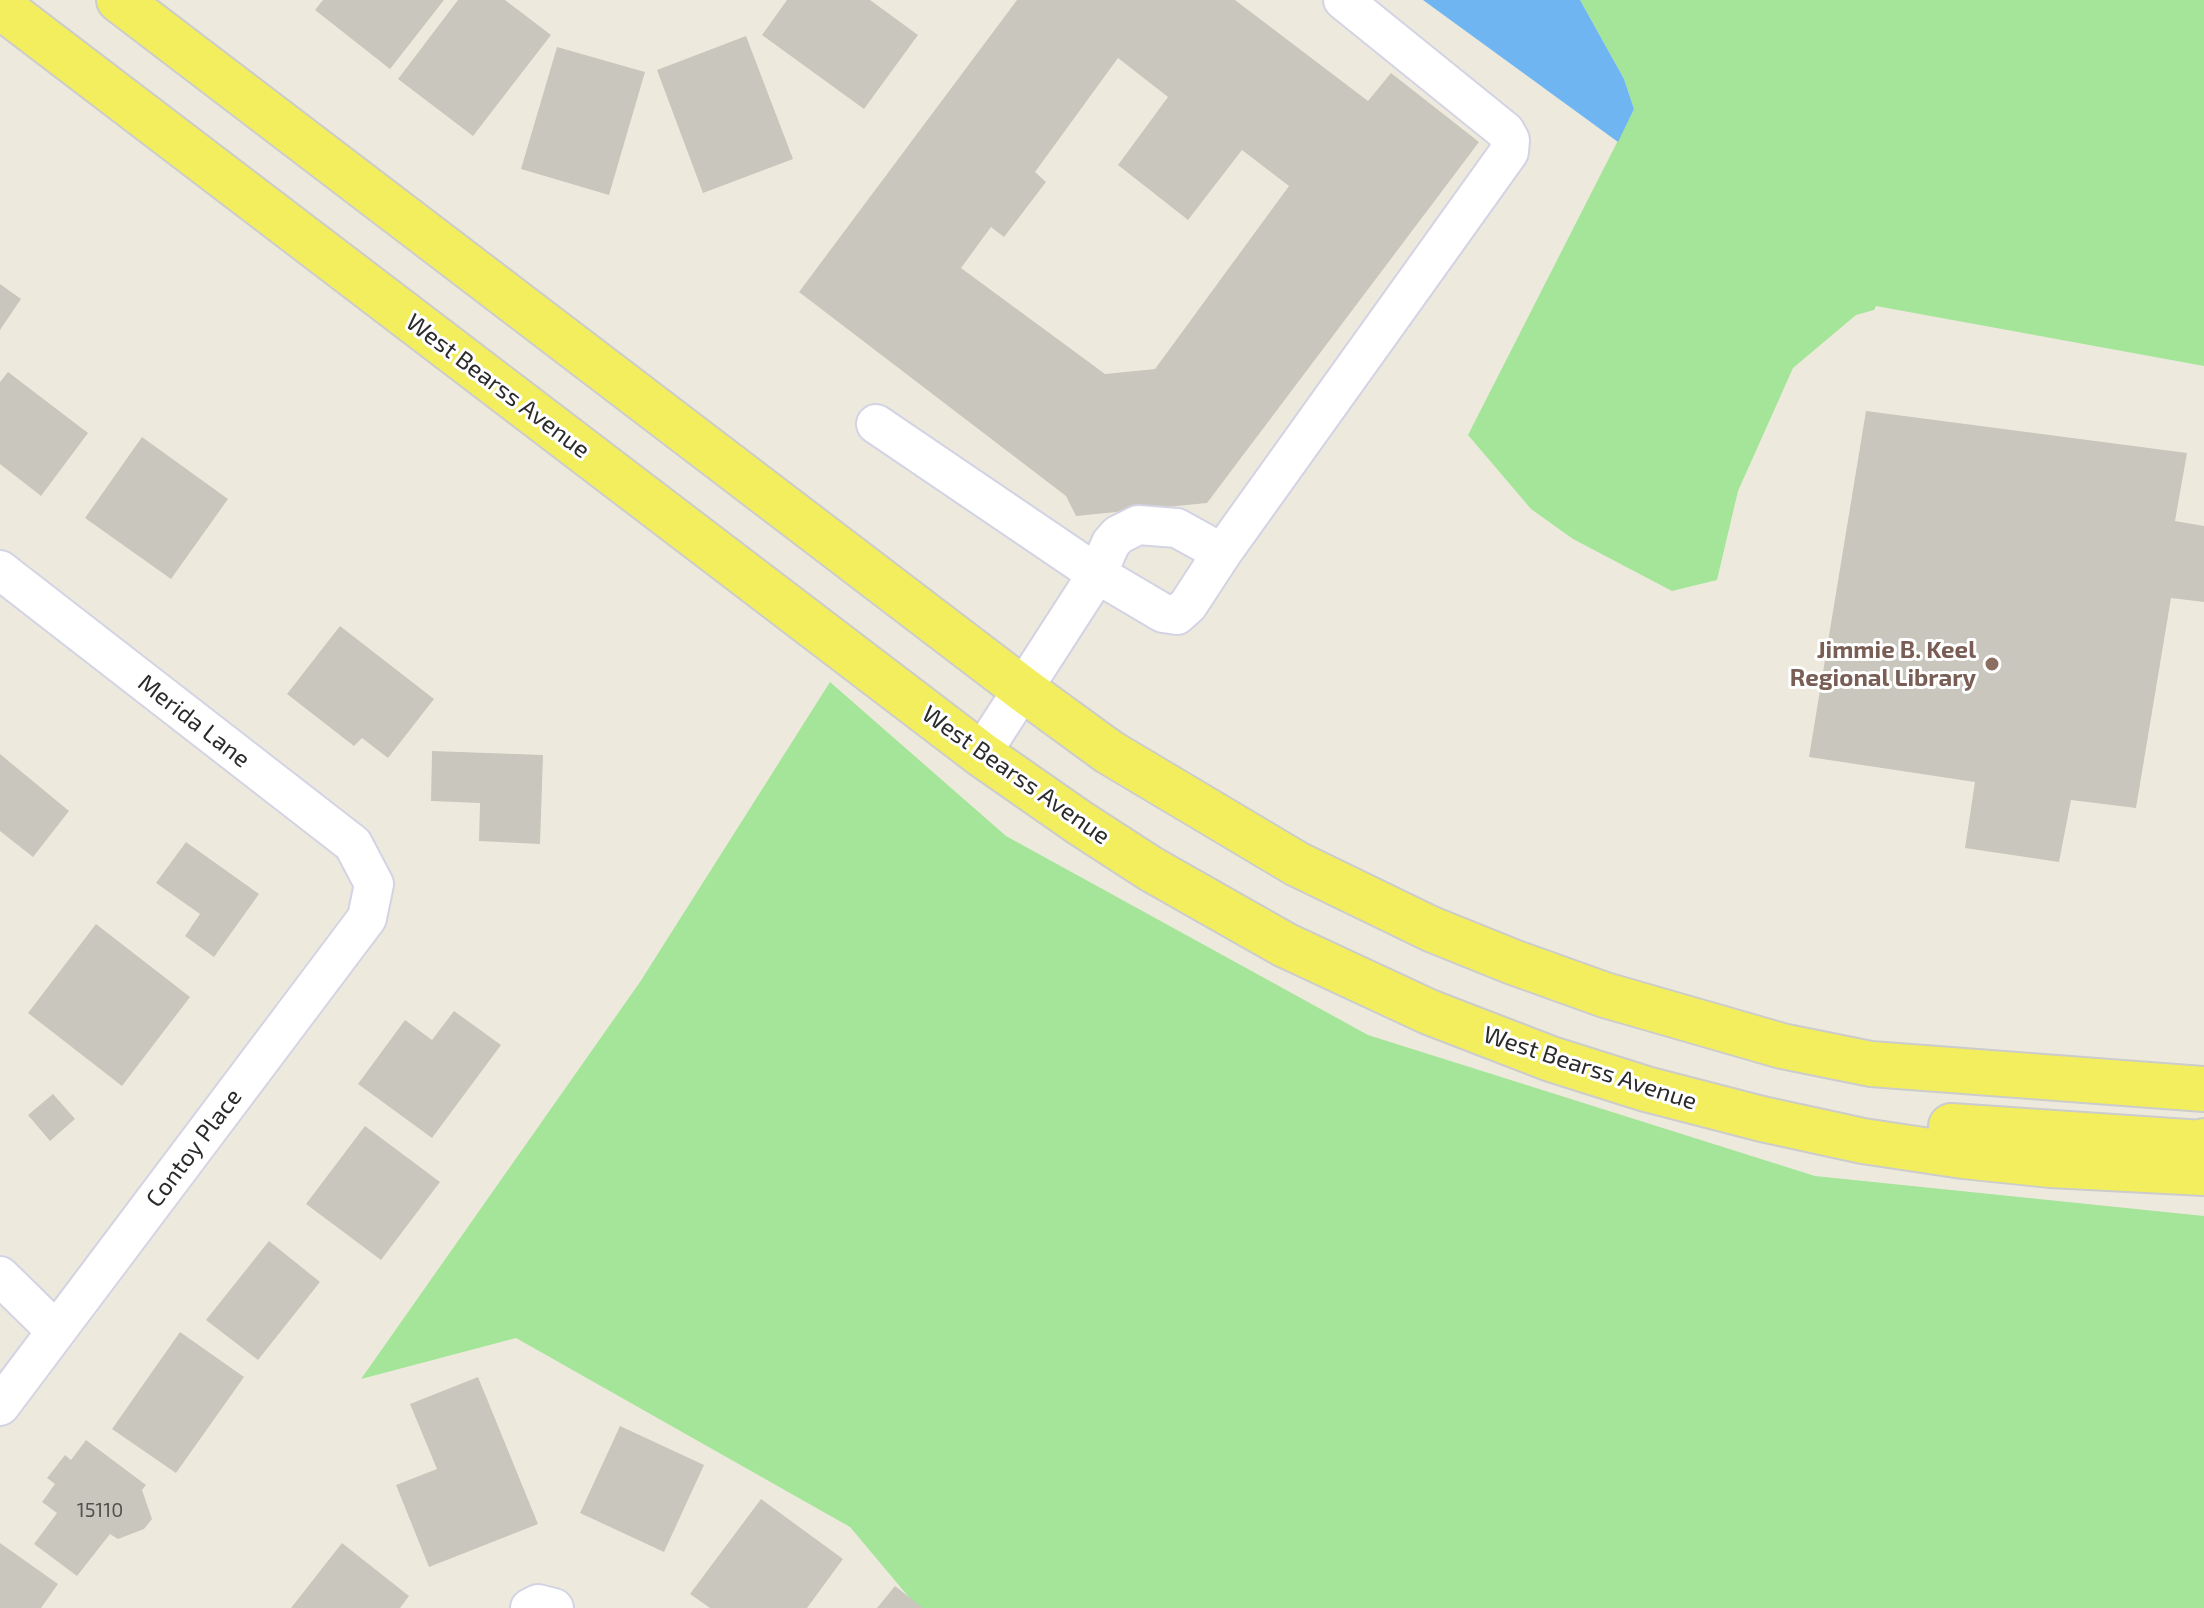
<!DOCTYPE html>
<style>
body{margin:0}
canvas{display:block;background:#edeadd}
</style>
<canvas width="2204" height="1608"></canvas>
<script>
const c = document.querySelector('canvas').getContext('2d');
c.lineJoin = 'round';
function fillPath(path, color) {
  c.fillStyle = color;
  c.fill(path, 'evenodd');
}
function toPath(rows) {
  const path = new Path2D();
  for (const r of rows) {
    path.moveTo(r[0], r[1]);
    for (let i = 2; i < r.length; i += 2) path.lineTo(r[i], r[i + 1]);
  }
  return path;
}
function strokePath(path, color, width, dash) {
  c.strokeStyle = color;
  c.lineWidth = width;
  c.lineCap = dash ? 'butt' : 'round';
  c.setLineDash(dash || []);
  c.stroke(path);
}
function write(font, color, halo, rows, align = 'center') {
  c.font = font + ' "Exo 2",sans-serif';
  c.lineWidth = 6;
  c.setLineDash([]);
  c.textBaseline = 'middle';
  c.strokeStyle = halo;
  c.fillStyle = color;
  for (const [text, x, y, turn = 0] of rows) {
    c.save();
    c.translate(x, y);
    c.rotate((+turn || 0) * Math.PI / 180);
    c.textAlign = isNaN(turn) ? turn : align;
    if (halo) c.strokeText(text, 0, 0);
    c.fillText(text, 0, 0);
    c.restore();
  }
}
const green = toPath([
 [1580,0,2204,0,2204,366,1876,306,1874,310,1856,315,1793,368,1738,491,1717,580,1672,591,1573,539,1531,509,1468,435,1634,109,1624,79],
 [830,682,1006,836,1368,1035,1815,1176,2204,1216,2204,1608,918,1608,850,1527,516,1338,361,1379,640,982]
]);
const water = toPath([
 [1423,0,1580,0,1624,79,1634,109,1618,142]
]);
const building = toPath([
 [323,0,444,0,390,69,315,10],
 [458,0,505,0,551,35,473,136,398,79],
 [787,0,870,0,918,35,864,109,762,35],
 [1017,0,1235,0,1368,101,1391,73,1479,142,1207,503,1076,516,1066,496,799,292],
 [1118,58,1168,97,1118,165,1188,220,1242,150,1289,186,1155,369,1105,374,961,268,991,227,1004,237,1046,182,1035,172],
 [746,36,793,159,703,193,657,70],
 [557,47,645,72,609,195,521,169],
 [0,284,21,299,0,330],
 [8,372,88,433,41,496,0,464,0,382],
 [1866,411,2187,453,2175,521,2204,526,2204,602,2171,598,2136,808,2071,800,2059,862,1965,848,1975,782,1809,757],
 [142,437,228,499,171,579,85,518],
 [340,626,434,699,388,758,362,738,354,746,287,694],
 [432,751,543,755,540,844,479,841,480,803,431,801],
 [0,754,69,811,33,857,0,831],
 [186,842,259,894,214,957,185,936,200,914,156,883],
 [96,924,190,997,122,1086,28,1013],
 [454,1011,501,1045,432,1138,358,1084,405,1020,432,1040],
 [53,1094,75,1119,50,1141,28,1115],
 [365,1126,440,1182,381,1260,306,1204],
 [269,1241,320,1282,258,1360,206,1320],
 [180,1332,244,1377,176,1473,112,1429],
 [478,1377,538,1524,429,1567,396,1485,437,1469,410,1404],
 [620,1426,704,1465,664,1552,580,1513],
 [86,1440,146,1485,142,1490,152,1519,144,1529,118,1539,110,1534,77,1576,34,1544,57,1513,42,1502,55,1484,47,1478,65,1455,71,1460],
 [761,1499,843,1559,807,1608,710,1608,690,1594],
 [0,1543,58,1584,41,1608,0,1608],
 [342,1543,409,1596,400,1608,291,1608],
 [895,1586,923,1608,877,1608]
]);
const minor = toPath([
 [876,424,1097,574,1111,543,1118,535,1138,525,1177,528,1222,553],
 [0,570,353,844,374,884,367,918,0,1406],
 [981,754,1097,574,1163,613,1177,615,1188,605,1222,553,1509,152,1510,140,1505,131,1343,0],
 [0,1276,56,1331],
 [530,1608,538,1604,554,1608]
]);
const major = toPath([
 [119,0,1024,690,1109,752,1297,864,1431,929,1513,962,1605,995,1782,1046,1871,1064,2204,1089],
 [0,6,981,754,1080,823,1151,869,1285,945,1429,1012,1551,1059,1646,1089,1762,1119,1863,1141,1963,1156,2050,1165,2204,1173],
 [1951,1126,2202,1143,2204,1141]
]);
const markers = [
 [1992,664,8,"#8d6e63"]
];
const numberNames = [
 ["15110",100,1510]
];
const streetNames = [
 ["West Bearss Avenue",498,386,37],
 ["Merida Lane",194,721,38],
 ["West Bearss Avenue",1016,775,35],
 ["West Bearss Avenue",1590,1068,18],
 ["Contoy Place",194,1148,-53]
];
const educationNames = [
 ["Jimmie B. Keel",1976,650],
 ["Regional Library",1976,678]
];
fillPath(green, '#a4e599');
fillPath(water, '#6fb5f1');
fillPath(building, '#c9c6bd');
strokePath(minor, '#d3d3e4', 42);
strokePath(major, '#ccc', 48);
strokePath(minor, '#fff', 38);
strokePath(major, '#f3ee5d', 44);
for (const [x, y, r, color] of markers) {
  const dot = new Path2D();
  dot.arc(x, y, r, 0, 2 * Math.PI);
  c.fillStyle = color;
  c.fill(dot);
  strokePath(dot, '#fff', 3);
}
write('20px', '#525250', null, numberNames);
write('24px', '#2b2b2b', '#fff', streetNames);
write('bold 24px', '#785e54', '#fff', educationNames, 'right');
</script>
